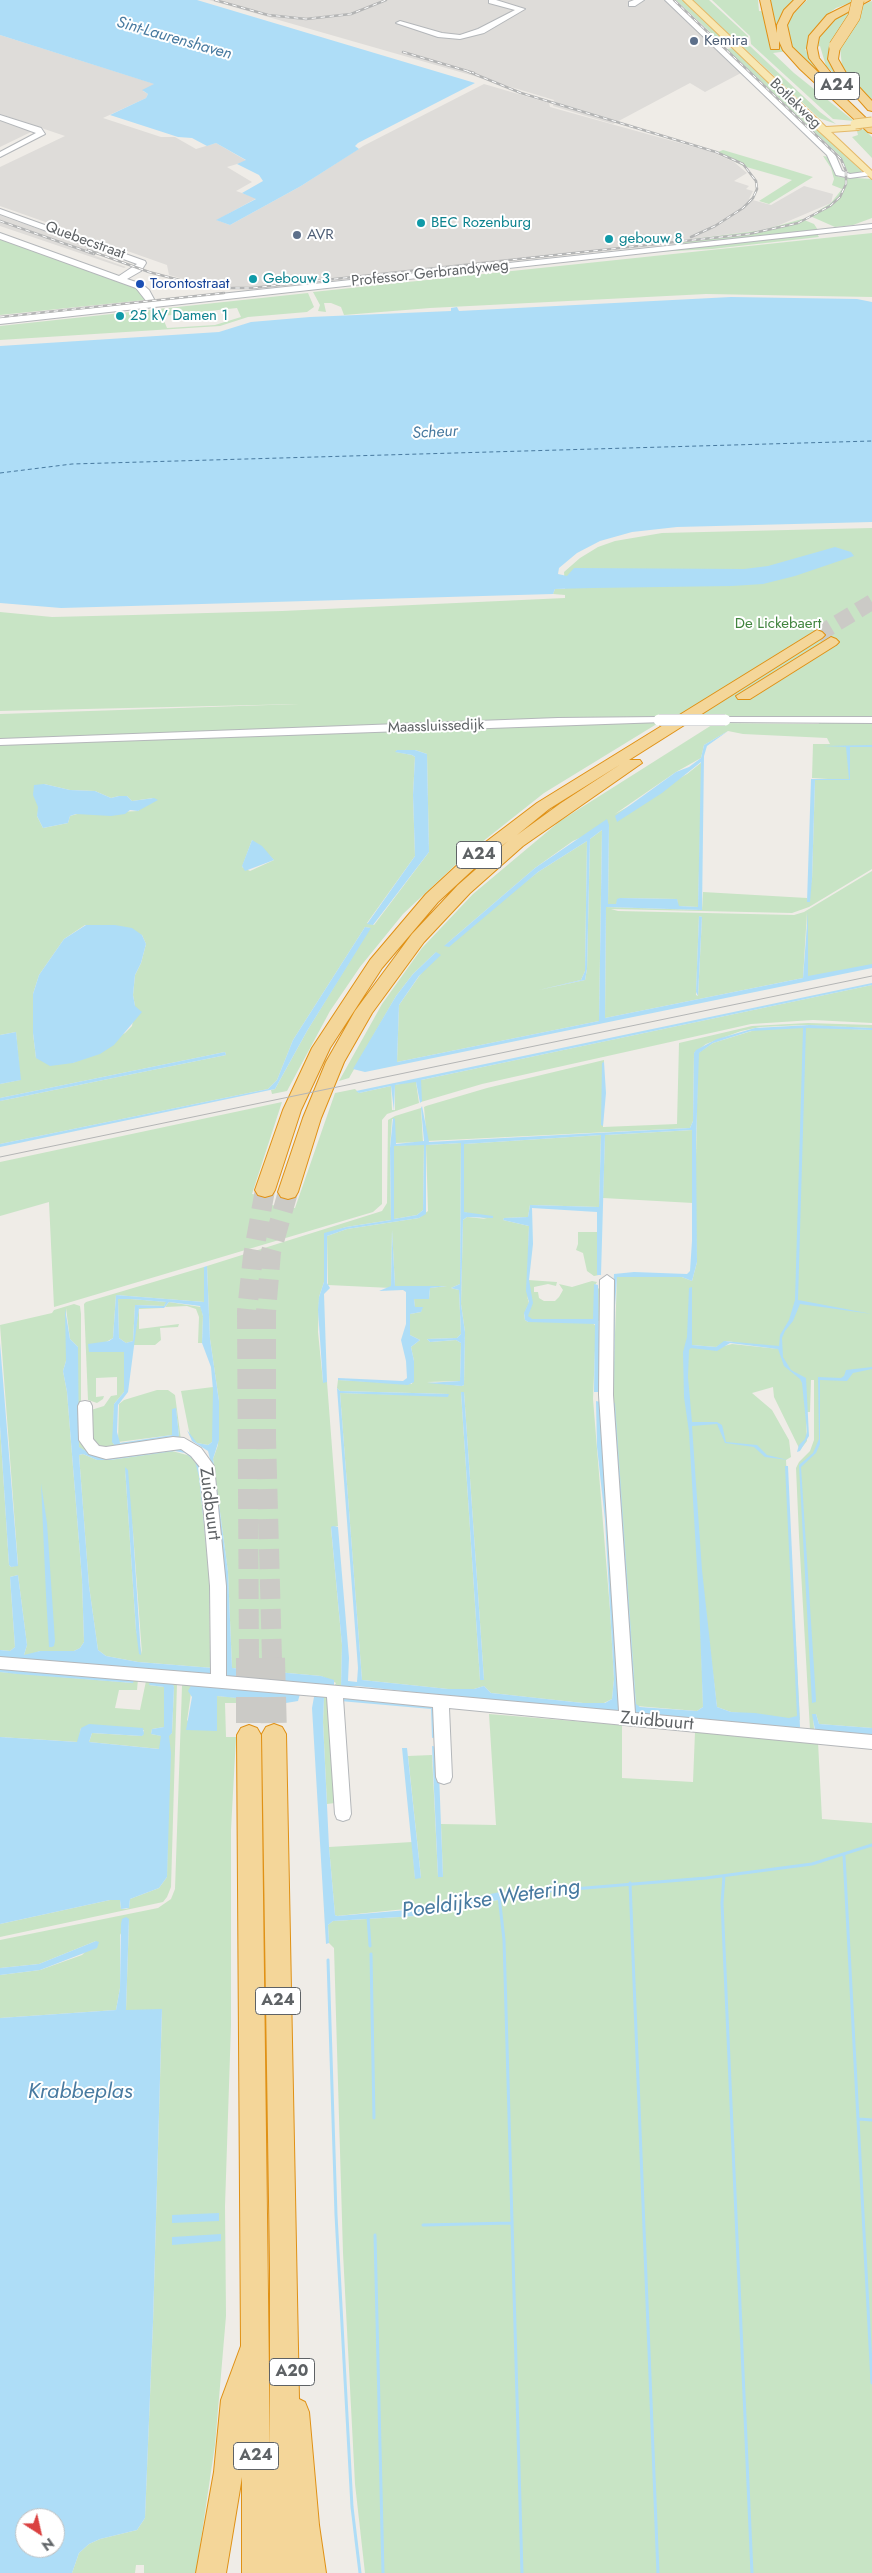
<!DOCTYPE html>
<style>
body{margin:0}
#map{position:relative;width:872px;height:2573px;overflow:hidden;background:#efece7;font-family:Jost,sans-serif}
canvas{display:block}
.north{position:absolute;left:15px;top:2508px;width:50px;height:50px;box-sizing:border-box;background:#fff;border:1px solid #bfc0c1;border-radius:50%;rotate:145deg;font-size:14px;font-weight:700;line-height:20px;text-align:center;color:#5e6265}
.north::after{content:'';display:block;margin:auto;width:18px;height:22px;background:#da4241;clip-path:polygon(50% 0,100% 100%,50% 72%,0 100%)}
</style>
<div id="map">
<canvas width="872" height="2573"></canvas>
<div class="north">N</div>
</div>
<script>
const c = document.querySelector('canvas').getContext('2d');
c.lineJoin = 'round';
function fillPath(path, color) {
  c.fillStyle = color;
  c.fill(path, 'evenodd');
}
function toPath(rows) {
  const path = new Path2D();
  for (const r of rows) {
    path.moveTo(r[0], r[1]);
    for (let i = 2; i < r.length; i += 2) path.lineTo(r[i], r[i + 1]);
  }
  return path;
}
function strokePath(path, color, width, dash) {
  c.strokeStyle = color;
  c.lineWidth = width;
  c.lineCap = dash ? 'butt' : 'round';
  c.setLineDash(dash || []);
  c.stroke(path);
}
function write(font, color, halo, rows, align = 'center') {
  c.font = font + ' Jost,sans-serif';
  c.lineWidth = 4;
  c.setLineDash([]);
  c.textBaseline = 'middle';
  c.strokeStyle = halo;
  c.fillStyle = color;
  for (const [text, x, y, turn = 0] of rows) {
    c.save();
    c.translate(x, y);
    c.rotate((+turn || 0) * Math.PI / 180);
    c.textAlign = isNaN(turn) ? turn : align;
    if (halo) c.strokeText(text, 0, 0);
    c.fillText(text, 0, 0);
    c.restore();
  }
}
const industrial = toPath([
 [209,0,667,0,741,73,705,92,690,83,613,124,553,106,554,100,481,78],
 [0,35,155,84,143,91,148,94,146,98,103,118,161,137,175,137,196,149,216,143,247,161,227,167,252,182,236,191,257,198,217,220,230,225,301,186,363,146,484,84,549,103,550,107,712,152,734,162,747,173,734,181,749,186,746,189,753,191,749,199,771,205,804,186,833,194,831,203,770,229,700,238,245,288,201,284,169,275,167,265,0,206,0,167,65,136,0,114],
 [0,120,33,131,0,147],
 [0,215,100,251,93,255,126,267,124,268,0,226]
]);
const green = toPath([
 [676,0,684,0,733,47,726,47],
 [690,0,709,0,748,36,748,45,742,46],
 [712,0,758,0,759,11,770,12,767,0,794,0,782,12,794,13,807,0,858,0,836,8,829,13,847,12,872,1,872,101,852,81,842,66,840,47,829,48,852,90,826,66,820,46,805,49,816,69,848,100,845,101,796,50,773,53,794,73,854,121,833,119,751,44,750,36],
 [750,46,820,112,836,124,819,118,743,47],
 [734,48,861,169,861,172,849,174,840,156,727,49],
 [864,129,872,137,872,158,852,137,858,135,857,131],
 [723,150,777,166,813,177,769,204,759,201,792,180,743,166,718,152],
 [823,156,830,157,834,173,839,177,872,179,872,218,853,225,835,227,810,216,831,203,842,189,832,185,834,179,831,168],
 [802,219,814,224,818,230,678,244,679,241,763,230],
 [872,233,872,297,706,294,430,308,344,315,341,307,331,303,324,303,326,312,318,311,320,305,313,292],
 [817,234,819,237,712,249,654,252],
 [0,238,139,288,145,300,0,315],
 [308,293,314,307,307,312,248,317,220,326,0,340,0,326],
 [237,308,241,317,215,325,167,328,162,316],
 [872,528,872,869,809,907,792,913,611,909,618,911,794,915,804,912,872,871,872,966,806,980,807,912,803,978,605,1018,606,907,702,910,703,892,807,898,807,902,812,879,815,780,828,779,812,778,813,744,830,744,827,738,743,734,728,731,704,745,701,758,676,772,615,814,687,774,702,762,698,907,678,906,677,899,620,898,616,904,608,904,609,825,573,841,535,868,444,946,538,872,587,841,585,971,581,980,539,990,585,980,587,969,590,839,602,830,599,1021,397,1062,399,1005,436,952,413,974,396,996,349,1078,339,1081,382,1004,422,948,473,894,560,821,715,723,819,724,817,718,587,718,0,740,0,714,299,704,0,711,0,612,52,617,133,615,282,611,565,598,565,595,553,594,555,589,565,589,564,572,580,558,598,547,615,541,662,533],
 [699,916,702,917,698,996,696,995],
 [591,722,660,722,544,793,467,854,403,914,360,967,330,1011,287,1091,272,1094,271,1090,275,1089,307,1031,370,928,365,927,293,1040,277,1080,268,1089,0,1144,0,1101,226,1055,225,1052,0,1098,0,1084,20,1080,16,1032,0,1035,0,745],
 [397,750,415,750,427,754,429,852,374,925,367,923,415,856,413,795,415,757,412,755,396,752],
 [44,784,70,790,95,791,111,798,119,796,127,796,132,801,153,798,138,811,77,814,70,816,68,823,43,828,37,816],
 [252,840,274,860,250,871,242,867],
 [85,925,142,935,146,944,141,963,135,975,133,995,135,1006,132,1026,125,1033,73,1063,36,1058,33,1033,33,994,39,975,64,939],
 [872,985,872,1023,813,1020,751,1024,482,1084,421,1102,421,1080],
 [808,1023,872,1025,872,1028,803,1025,760,1027,741,1031,706,1044,694,1053,693,1121,690,1128,427,1141,424,1107,426,1106,487,1088,604,1060,603,1127,677,1124,679,1043,752,1026],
 [810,1027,872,1030,872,1728,819,1724,816,1714,813,1714,814,1729,831,1732,810,1730,799,1536,796,1468,799,1462,810,1451,814,1440,814,1380,811,1380,810,1412,807,1412,805,1394,807,1441,800,1450,774,1397,773,1387,752,1393,772,1410,789,1440,791,1457,786,1460,800,1720,731,1712,717,1707,705,1607,700,1603,703,1707,697,1711,636,1706,613,1392,617,1277,682,1277,692,1281,697,1262,695,1208,698,1053,713,1043,755,1030,773,1028],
 [691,1287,692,1345,716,1347,727,1341,779,1349,732,1344,712,1349,688,1347],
 [413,1081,416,1082,419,1103,387,1114,382,1120,382,1204,373,1212,54,1307,49,1202,0,1216,0,1162,282,1102,252,1194,273,1197,271,1205,295,1208,335,1093,355,1089,359,1093,391,1086,392,1110,395,1110,395,1085],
 [421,1108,423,1142,395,1143,395,1119,392,1119,390,1148,391,1220,346,1227,324,1234,324,1282,319,1297,318,1332,323,1382,327,1382,338,1526,331,1528,342,1645,341,1686,351,1687,350,1690,226,1679,222,1656,226,1676,334,1686,336,1683,321,1676,232,1668,228,1572,213,1459,218,1445,219,1401,210,1339,207,1266,382,1211,387,1203,388,1120,395,1116],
 [693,1130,693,1203,603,1198,605,1135],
 [601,1135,599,1207,530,1205,528,1217,504,1218,503,1220,529,1226,527,1293,528,1280,557,1282,556,1286,548,1284,534,1287,534,1292,538,1292,539,1298,544,1301,555,1301,559,1297,563,1290,559,1284,572,1287,592,1281,597,1282,595,1285,599,1289,599,1321,527,1320,526,1313,531,1305,527,1296,529,1303,524,1314,525,1320,528,1322,591,1322,596,1326,593,1399,610,1610,614,1679,612,1699,604,1703,583,1703,491,1693,484,1686,474,1689,448,1689,362,1680,340,1393,448,1396,448,1394,340,1391,337,1388,338,1380,412,1384,414,1361,411,1347,420,1340,410,1335,410,1314,421,1312,422,1307,415,1307,414,1299,429,1299,430,1288,447,1286,395,1286,392,1230,391,1288,328,1285,327,1236,347,1229,419,1218,428,1211,426,1145,461,1143,460,1284,451,1288,459,1290,461,1334,457,1338,427,1339,430,1342,456,1340,461,1343,460,1381,427,1382,462,1386,464,1385,465,1332,461,1304,463,1220,467,1217,487,1219,464,1212,464,1144],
 [461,1392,464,1392,484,1680,480,1680],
 [424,1144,423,1210,417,1215,394,1219,394,1146],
 [578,1232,598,1232,599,1275,594,1276,587,1271,583,1253,576,1250,578,1244],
 [204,1267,204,1302,116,1295,113,1338,89,1352,124,1352,124,1392,114,1404,113,1444,179,1436,176,1409,172,1409,172,1435,118,1442,119,1404,124,1400,157,1390,168,1390,175,1395,181,1440,121,1449,92,1446,91,1410,104,1406,111,1396,117,1395,117,1377,96,1378,96,1397,104,1396,103,1399,97,1403,88,1400,84,1304,86,1302],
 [118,1299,131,1299,167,1302,164,1306,135,1305,133,1341,126,1343,119,1338],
 [169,1302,201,1307,203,1316,202,1343,198,1343,199,1317,196,1309,187,1306,165,1307],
 [74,1304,80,1306,81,1314,81,1408,85,1444,95,1453,106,1455,175,1445,186,1448,198,1456,204,1467,215,1573,212,1574,202,1469,196,1458,186,1449,171,1448,104,1457,91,1454,78,1447,78,1347,70,1339,66,1308,66,1361,63,1371,67,1392,82,1579,84,1642,80,1648,74,1651,40,1651,26,1656,24,1655,27,1645,18,1575,10,1577,15,1647,10,1651,0,1650,0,1426,9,1565,11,1567,18,1565,0,1325,52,1313,54,1310],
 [139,1308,162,1308,139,1309,139,1329,179,1324,178,1327,160,1328,161,1340,155,1345,133,1345],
 [213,1387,213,1437,212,1442,208,1445,197,1443,190,1436,181,1391],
 [172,1451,191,1456,198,1466,209,1574,210,1655,218,1670,122,1669,213,1668,138,1662,106,1656,98,1650,89,1586,79,1455,83,1454,97,1460,110,1460],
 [125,1467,133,1532,142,1654,136,1630],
 [0,1666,138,1679,137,1690,119,1690,115,1708,140,1710,146,1681,177,1683,171,1887,167,1897,163,1902,0,1937,0,1924,110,1900,120,1900,121,1909,126,1909,129,1908,130,1899,159,1888,167,1877,169,1735,172,1733,174,1687,172,1684,149,1685,164,1687,164,1727,152,1729,151,1734,162,1736,160,1749,89,1742,92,1733,142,1736,144,1730,81,1728,78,1742,0,1737,0,1672,133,1683,133,1680,0,1669],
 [184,1682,252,1691,191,1693,187,1721,217,1696,252,1699,246,1703,225,1703,226,1737,236,1737,231,1830,231,2025,225,2206,226,2316,215,2445,196,2573,144,2573,144,2565,136,2565,135,2573,72,2573,79,2553,89,2544,100,2539,137,2530,145,2518,153,2322,162,2010,126,2010,129,1919,120,1935,120,1988,116,2010,0,2018,0,1975,40,1970,82,1955,96,1941,39,1964,0,1968,0,1940,158,1908,171,1899,175,1889,182,1686],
 [314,1694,332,1695,335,1803,327,1804,323,1722,324,1697,314,1697],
 [489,1714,622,1725,622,1778,693,1782,695,1732,818,1742,822,1819,872,1823,872,2573,365,2573,355,2484,343,2253,334,1948,329,1943,328,1925,333,1921,416,1916,503,1899,337,1916,335,1915,329,1847,412,1842,415,1878,421,1878,408,1756,432,1755,438,1876,443,1877,441,1824,496,1825]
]);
const water = toPath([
 [0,0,197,0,475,83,358,143,355,146,359,149,301,186,230,225,216,220,256,199,242,193,263,181,259,175,237,164,246,160,216,143,207,146,192,138,178,137,110,115,146,98,148,94,142,90,154,84,0,35],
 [731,297,857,299,872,302,872,522,677,527,632,532,600,541,577,553,559,568,558,574,567,576,574,568,744,569,768,566,835,547,851,552,854,556,795,576,763,584,732,586,593,588,555,589,553,594,61,608,0,603,0,346,219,332,251,322,310,317,451,311,451,308,457,307,459,311],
 [728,731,707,746,704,756,702,910,606,907,605,1018,803,978,808,912,808,976,872,964,872,968,365,1072,353,1069,396,996,413,974,436,952,441,955,419,976,399,1005,397,1062,599,1021,602,830,590,839,587,969,585,980,538,990,581,980,585,971,587,841,538,872,449,947,444,946,535,868,607,819,609,825,608,904,616,904,617,899,620,898,677,899,679,906,698,907,701,762,662,793,617,822,615,816,676,772,689,767,701,758,704,745],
 [872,745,872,747,850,747,850,780,815,780,812,879,810,902,807,902,811,779,849,779,846,747,823,746],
 [397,750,415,750,427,754,429,852,373,925,367,924,415,856,413,795,415,757,412,755,395,752],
 [44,784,70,790,95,791,111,798,119,796,127,796,132,801,154,798,158,800,138,811,130,810,125,814,111,816,76,814,70,816,68,823,43,828,37,816,38,807,33,795,34,785],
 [252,840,262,846,274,860,245,871,242,866],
 [699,916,702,917,698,996,696,992],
 [86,925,115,925,132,928,142,935,146,944,141,963,135,975,133,995,135,1006,142,1012,114,1045,100,1054,73,1063,50,1066,36,1058,33,1033,33,994,39,975,64,939],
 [365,927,371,928,307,1031,275,1089,0,1147,0,1144,268,1089,277,1080,293,1040],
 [872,983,872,985,421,1080,422,1101,420,1103,416,1082,395,1085,394,1111,391,1086,359,1093,356,1091],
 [810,1025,872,1028,872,1030,806,1028,798,1300,872,1314,800,1304,793,1321,785,1331,782,1338,783,1357,791,1370,806,1378,809,1436,800,1451,797,1452,799,1445,805,1439,807,1432,802,1383,800,1379,784,1366,778,1349,730,1343,717,1351,691,1348,689,1350,688,1377,692,1422,717,1422,722,1425,726,1442,757,1445,767,1455,788,1460,765,1457,754,1447,725,1443,717,1424,692,1426,702,1570,717,1707,731,1712,755,1713,789,1718,797,1716,785,1466,788,1466,800,1727,798,1729,559,1708,357,1686,341,1687,342,1645,331,1527,333,1526,338,1527,349,1658,348,1681,357,1682,358,1668,337,1388,340,1391,449,1394,448,1397,340,1393,362,1680,448,1689,474,1689,484,1686,491,1693,583,1703,605,1703,612,1699,614,1679,605,1520,597,1447,596,1401,600,1402,633,1686,614,1448,612,1403,615,1403,636,1704,640,1707,697,1711,703,1707,699,1602,689,1432,684,1397,683,1352,687,1337,689,1288,692,1287,692,1345,716,1347,724,1341,779,1346,780,1335,789,1320,795,1300,803,1028,751,1031,713,1043,699,1053,696,1142,697,1262,692,1281,682,1277,617,1277,615,1306,614,1392,612,1315,614,1274,634,1272,687,1274,690,1271,692,1241,692,1130,605,1135,601,1275,597,1275,597,1212,532,1208,533,1244,529,1280,533,1303,528,1316,532,1319,593,1319,594,1284,598,1285,600,1392,594,1392,595,1324,528,1322,525,1320,524,1313,529,1302,526,1291,529,1226,503,1220,504,1218,528,1217,530,1205,599,1207,601,1135,464,1144,464,1212,493,1216,493,1218,467,1217,463,1220,461,1304,465,1332,464,1385,462,1386,427,1383,460,1381,461,1343,456,1340,430,1342,427,1339,457,1338,461,1334,459,1290,451,1288,460,1284,461,1143,426,1145,426,1214,419,1218,347,1229,327,1236,327,1283,330,1288,324,1294,327,1382,323,1383,318,1310,319,1297,324,1282,324,1233,346,1227,391,1220,390,1148,393,1118,395,1119,396,1144,424,1141,421,1108,422,1106,429,1142,690,1128,693,1121,694,1053,696,1050,717,1039,755,1028],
 [424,1145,423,1210,417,1215,394,1219,394,1146],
 [16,1032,21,1080,0,1084,0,1035],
 [225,1052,226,1055,0,1101,0,1098],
 [604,1062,606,1093,603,1126,601,1125,602,1063],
 [392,1230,395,1286,447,1286,430,1288,429,1299,414,1299,415,1307,423,1307,421,1312,410,1314,410,1335,420,1340,411,1347,414,1361,414,1382,408,1385,338,1380,338,1378,403,1381,407,1378,406,1361,401,1340,406,1324,406,1292,403,1290,379,1291,391,1286],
 [207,1266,210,1339,219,1401,219,1440,213,1459,228,1572,232,1668,321,1676,334,1680,334,1686,226,1676,211,1463,208,1451,192,1441,187,1430,197,1443,208,1445,212,1442,213,1390,211,1367,202,1343,203,1316,200,1306,169,1302,164,1308,139,1308,128,1392,118,1405,117,1432,120,1443,172,1435,172,1409,176,1408,179,1436,177,1438,115,1446,112,1442,114,1404,124,1392,124,1352,89,1352,88,1344,109,1341,113,1338,116,1295,204,1302,204,1267],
 [118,1299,131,1299,166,1302,164,1306,135,1305,133,1341,126,1343,119,1338],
 [65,1308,70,1339,78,1347,79,1447,91,1454,169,1448,186,1449,201,1464,211,1550,211,1657,209,1573,199,1477,195,1461,185,1453,175,1451,110,1460,97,1460,83,1454,79,1455,89,1586,98,1650,106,1656,138,1662,213,1668,212,1676,0,1660,0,1650,10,1651,15,1647,10,1577,18,1575,27,1645,24,1655,40,1651,74,1651,80,1648,84,1642,82,1579,67,1392,63,1371,66,1361],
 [0,1343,18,1566,11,1567,9,1565,0,1426],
 [872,1367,872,1369,853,1373,847,1381,820,1380,820,1444,816,1453,801,1467,816,1699,816,1702,812,1703,799,1465,813,1453,819,1439,818,1377,841,1378,844,1376,846,1370],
 [461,1392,464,1392,484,1680,480,1680],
 [125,1467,128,1470,133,1532,141,1655,139,1654,136,1630],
 [41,1483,47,1523,55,1641,54,1646,52,1647,49,1647,46,1595],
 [0,1669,134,1680,133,1683,17,1674,0,1672],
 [150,1682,173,1684,174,1687,172,1733,169,1736,171,1753,167,1877,159,1888,130,1899,129,1908,121,1909,120,1900,110,1900,0,1924,0,1737,77,1742,81,1728,89,1724,143,1728,144,1734,142,1736,92,1733,89,1742,159,1749,161,1736,151,1734,152,1729,164,1727,164,1687,149,1685],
 [192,1684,252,1691,300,1694,298,1701,286,1703,217,1696,217,1731,186,1730,192,1697,188,1691],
 [314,1697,324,1697,323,1722,329,1847,335,1915,337,1916,419,1909,500,1892,502,1892,503,1899,416,1916,333,1921,328,1925,329,1943,326,1944,312,1708],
 [340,1697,437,1707,437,1737,432,1738,431,1709,340,1701],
 [812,1714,816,1714,819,1724,872,1728,872,1736,815,1730],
 [432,1746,438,1747,443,1877,438,1877],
 [402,1748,407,1748,421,1878,415,1879],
 [126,1917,129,1919,126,2010,162,2009,153,2322,145,2518,137,2530,100,2539,89,2544,79,2553,72,2573,0,2573,0,2018,116,2010,120,1988,121,1924,122,1919],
 [25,2518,55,2518,55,2548,25,2548],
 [96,1941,99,1942,97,1948,40,1970,0,1975,0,1968,39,1964],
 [219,2213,219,2221,172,2223,172,2215],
 [221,2234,221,2241,172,2245,172,2237]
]);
const stream = toPath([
 [844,1856,872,2383],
 [724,1876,722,1903,752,2573],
 [630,1883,658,2573],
 [501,1895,706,1878,812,1864,872,1845],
 [499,1896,504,1940,522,2573],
 [368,1917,370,1946],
 [371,1954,374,2118],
 [328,1960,336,2215,352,2507,360,2573],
 [859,2119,872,2120],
 [423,2225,512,2223],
 [375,2235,383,2573]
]);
const ferry = toPath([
 [0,473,72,464,872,441]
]);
const highwayTunnelFar2 = toPath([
 [817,635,872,602]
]);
const highwayTunnelFar1 = toPath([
 [249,1659,247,1311,253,1256,265,1190],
 [272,1659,266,1439,266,1312,271,1252,288,1192]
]);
const highwayTunnel = toPath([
 [249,1658,249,1735],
 [272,1658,274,1734]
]);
const minor = toPath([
 [489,0,496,0,525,9,484,33,460,39,438,37,396,23,400,21,442,33,460,35,478,29,515,10,489,3,489,0],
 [634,0,644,0,635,6,629,6,629,2,634,0],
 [665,0,673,0,834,152,842,171,850,174,872,171,872,175,850,178,836,175,827,155,665,0],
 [0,115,41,128,45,134,0,157,0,152,36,133,0,120,0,115],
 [0,209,145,261,146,263,141,271,127,279,142,284,149,290,155,301,872,224,872,228,0,324,0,318,147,302,136,288,0,239,0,233,119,276,137,264,0,214,0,209],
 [659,717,664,720,663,722,0,745,0,739,558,718,659,717],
 [725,717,872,717,872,723,721,722,720,720,725,717],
 [607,1275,614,1280,613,1395,635,1713,872,1735,872,1749,449,1708,452,1777,450,1782,444,1784,438,1782,436,1777,433,1707,343,1698,351,1814,349,1819,343,1821,337,1819,335,1814,327,1697,0,1669,0,1657,211,1674,210,1586,200,1467,191,1456,181,1449,106,1459,89,1454,79,1440,78,1406,80,1402,85,1401,90,1402,92,1406,93,1439,99,1446,106,1447,173,1437,184,1438,201,1448,214,1466,226,1586,226,1676,619,1711,599,1395,600,1280,607,1275]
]);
const major = toPath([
 [683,0,692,0,826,127,861,125,861,129,858,130,831,132,872,171,872,179,820,132,683,0]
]);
const highway = toPath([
 [760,0,770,0,777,33,777,25,784,10,794,0,805,0,793,13,787,25,792,47,872,124,872,133,868,132,800,69,783,50,779,41,779,49,771,49,760,0],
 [857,0,870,0,835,19,819,37,817,48,819,58,835,78,834,80,826,80,809,58,807,48,809,36,827,15,857,0],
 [835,43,840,46,838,59,846,73,872,101,872,111,868,110,836,74,828,59,830,46,835,43],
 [817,630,822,632,825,635,822,638,629,760,640,760,642,763,523,846,470,893,424,942,372,1013,344,1062,321,1118,298,1192,295,1197,288,1199,281,1197,278,1192,303,1118,326,1062,355,1011,412,934,458,885,508,841,478,865,438,902,382,968,330,1048,301,1110,275,1190,272,1195,265,1197,258,1195,255,1190,283,1110,312,1048,370,960,426,894,466,857,537,803,817,630],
 [621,764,561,803,517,835,549,809,621,764],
 [831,637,836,639,839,642,836,645,750,699,738,699,736,696,831,637],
 [274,1724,282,1727,286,1734,299,2399,305,2402,309,2412,319,2525,326,2573,242,2573,242,2477,226,2573,196,2573,214,2472,221,2400,241,2346,237,1735,241,1728,249,1725,257,1728,261,1735,270,2454,270,2268,262,1734,266,1727,274,1724]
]);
const tram = toPath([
 [0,1157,872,976]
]);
const rail = toPath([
 [215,0,268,15,306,19,351,14,386,0],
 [403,52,474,73],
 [467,71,521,93,716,152,743,164,756,181,757,189,753,198,743,208,715,226,691,237],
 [0,221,94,254],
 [88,250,149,272,191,283,221,288,252,288,749,234,798,223,830,206,840,197,846,184,846,171,841,159,674,0],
 [0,317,224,293]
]);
const minorBridge = toPath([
 [659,720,725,720]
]);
const majorBridge = toPath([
 [855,124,872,122]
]);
const highwayBridge = toPath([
 [835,46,854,17,858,0]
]);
const markers = [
 [694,41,5,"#5c6f8a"],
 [421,223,5,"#0f9aa8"],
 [297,235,5,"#5c6f8a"],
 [609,239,5,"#0f9aa8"],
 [253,279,5,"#0f9aa8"],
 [140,284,5,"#1a4fb4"],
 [120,316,5,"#0f9aa8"]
];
const farServicenames = [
 ["Kemira",704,41],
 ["AVR",307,235]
];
const farStreetnames = [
 ["Botlekweg",795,104,44],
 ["Quebecstraat",85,241,20],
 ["Professor Gerbrandyweg",430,274,-6],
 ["Maassluissedijk",436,727,-2]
];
const farCulturenames = [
 ["BEC Rozenburg",431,223],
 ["gebouw 8",619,239],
 ["Gebouw 3",263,279],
 ["25 kV Damen 1",130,316]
];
const farTransitnames = [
 ["Torontostraat",150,284]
];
const farParknames = [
 ["De Lickebaert",778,624]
];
const farWaternames = [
 ["Sint-Laurenshaven",174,39,16],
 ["Scheur",435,433,-3]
];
const shields = [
 [837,86,45],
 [479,855,45],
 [278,2001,45],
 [292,2372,45],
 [256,2456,45]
];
const shieldNames = [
 ["A24",837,86],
 ["A24",479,855],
 ["A24",278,2001],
 ["A20",292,2372],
 ["A24",256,2456]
];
const streetNames = [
 ["Zuidbuurt",209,1504,83],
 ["Zuidbuurt",657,1722,5]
];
const nearWaternames = [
 ["Poeldijkse Wetering",491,1900,-8],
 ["Krabbeplas",80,2093]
];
fillPath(industrial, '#dedcd9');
fillPath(green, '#c8e4c5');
fillPath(water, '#aeddf7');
strokePath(stream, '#aeddf7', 3);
strokePath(ferry, '#487aa0', 1, [4, 3]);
strokePath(highwayTunnelFar2, '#cbcac6', 16, [16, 8]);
strokePath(highwayTunnelFar1, '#cbcac6', 20, [20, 10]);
strokePath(highwayTunnel, '#cbcac6', 26, [26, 13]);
strokePath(minor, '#b4b7ba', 2);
strokePath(major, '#e5b969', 2);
strokePath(highway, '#e09115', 2);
fillPath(minor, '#fff');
fillPath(major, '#f8e7b2');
fillPath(highway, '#f4d699');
strokePath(tram, '#b4b5b5', 1);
strokePath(rail, '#b4b5b5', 2.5);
strokePath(rail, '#fff', 1, [4.5]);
strokePath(minorBridge, '#b4b7ba', 12, []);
strokePath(majorBridge, '#e5b969', 11, []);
strokePath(highwayBridge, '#e09115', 13, []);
strokePath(minorBridge, '#fff', 11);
strokePath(majorBridge, '#f8e7b2', 9);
strokePath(highwayBridge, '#f4d699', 12);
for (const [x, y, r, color] of markers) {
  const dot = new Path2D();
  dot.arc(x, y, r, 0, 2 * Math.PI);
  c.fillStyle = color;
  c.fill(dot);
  strokePath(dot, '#fff', 2);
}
write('15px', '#4e5e75', '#fff', farServicenames, 'left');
write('15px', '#5e6265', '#fff', farStreetnames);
write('15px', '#0d838f', '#fff', farCulturenames, 'left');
write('15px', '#164399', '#fff', farTransitnames, 'left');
write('15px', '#40843e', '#fff', farParknames);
write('italic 16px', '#487aa0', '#fff', farWaternames);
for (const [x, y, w] of shields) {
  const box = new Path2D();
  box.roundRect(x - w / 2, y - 13.5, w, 27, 4);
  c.fillStyle = '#fff';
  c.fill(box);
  strokePath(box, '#5e6265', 1);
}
write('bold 16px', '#5e6265', null, shieldNames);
write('18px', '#5e6265', '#fff', streetNames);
write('italic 22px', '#487aa0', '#fff', nearWaternames);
</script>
